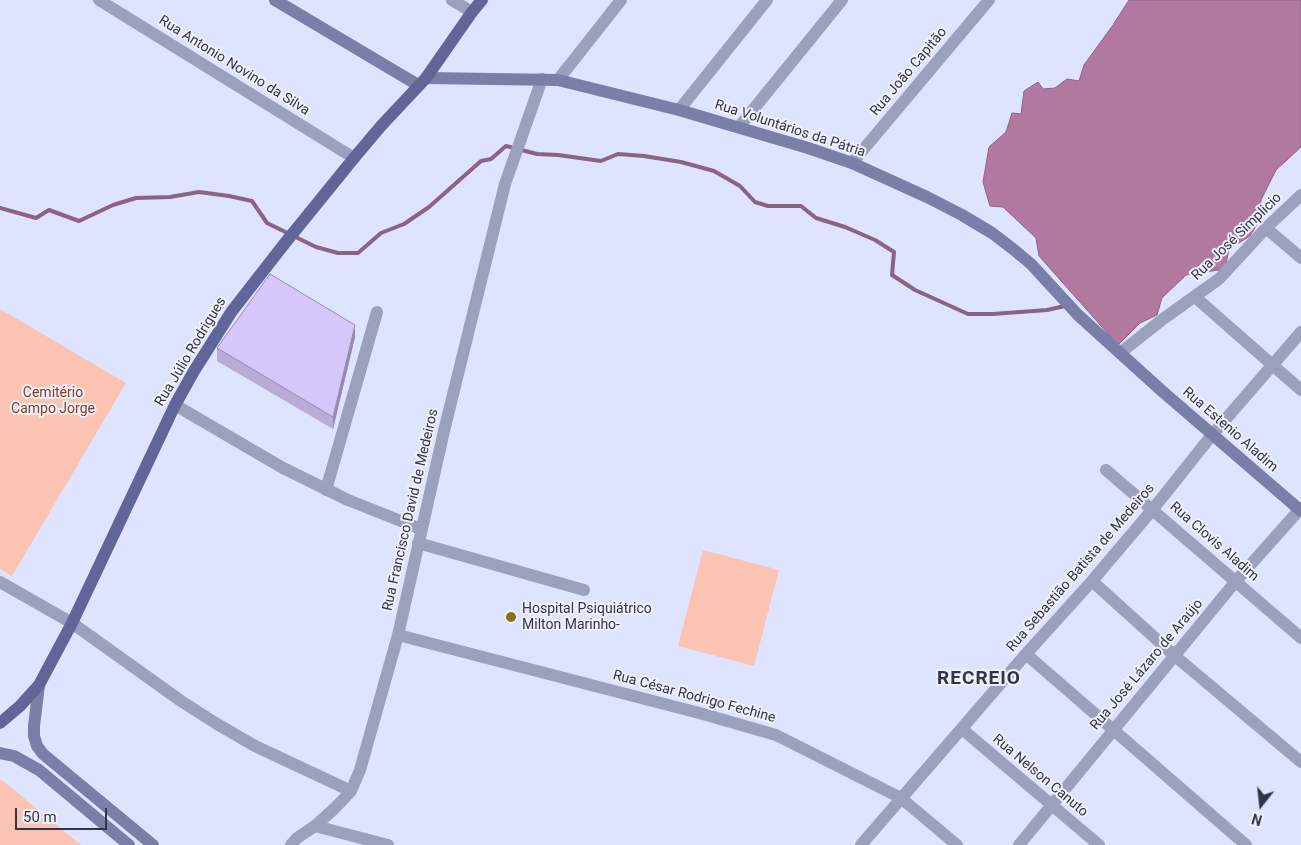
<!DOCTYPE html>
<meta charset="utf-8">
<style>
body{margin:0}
#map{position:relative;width:1301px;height:845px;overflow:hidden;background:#dee3ff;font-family:Roboto,sans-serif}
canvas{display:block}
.north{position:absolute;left:1236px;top:780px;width:50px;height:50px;-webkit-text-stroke:4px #eff1fb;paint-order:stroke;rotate:196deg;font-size:14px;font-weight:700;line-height:20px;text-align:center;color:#323547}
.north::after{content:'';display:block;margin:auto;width:18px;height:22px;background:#323547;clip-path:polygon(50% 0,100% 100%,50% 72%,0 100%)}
.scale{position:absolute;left:15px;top:808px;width:92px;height:22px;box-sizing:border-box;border:2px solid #323547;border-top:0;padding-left:6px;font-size:15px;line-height:18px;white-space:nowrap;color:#323547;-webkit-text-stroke:4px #eff1fb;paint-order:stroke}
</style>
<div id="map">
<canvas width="1301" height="845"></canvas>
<div class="north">N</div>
<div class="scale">50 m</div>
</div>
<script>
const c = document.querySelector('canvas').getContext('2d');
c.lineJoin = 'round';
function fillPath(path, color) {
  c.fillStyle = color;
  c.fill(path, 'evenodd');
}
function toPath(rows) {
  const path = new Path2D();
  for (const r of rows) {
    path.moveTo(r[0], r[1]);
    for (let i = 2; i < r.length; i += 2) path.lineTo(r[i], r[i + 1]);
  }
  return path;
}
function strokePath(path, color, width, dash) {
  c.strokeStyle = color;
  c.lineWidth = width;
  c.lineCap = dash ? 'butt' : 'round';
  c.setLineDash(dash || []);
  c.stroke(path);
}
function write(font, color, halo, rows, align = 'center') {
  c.font = font + ' Roboto,sans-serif';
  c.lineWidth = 4;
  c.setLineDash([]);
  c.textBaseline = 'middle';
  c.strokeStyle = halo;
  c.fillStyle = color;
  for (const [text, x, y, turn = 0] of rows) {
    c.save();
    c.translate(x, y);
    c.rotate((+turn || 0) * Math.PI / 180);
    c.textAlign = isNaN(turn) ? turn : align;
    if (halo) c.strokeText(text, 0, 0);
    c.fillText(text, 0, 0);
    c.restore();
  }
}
const green = toPath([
 [0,309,126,383,12,576,0,569],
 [703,550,779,570,754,666,678,646],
 [0,780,2,780,81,845,0,845]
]);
const water = toPath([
 [1129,0,1301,0,1301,147,1276,170,1261,200,1259,221,1250,236,1229,249,1225,269,1186,275,1162,298,1157,315,1140,323,1118,345,1039,256,1036,238,1003,207,990,206,983,182,989,147,1006,132,1012,113,1021,114,1024,91,1038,82,1043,89,1055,88,1067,79,1079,81,1084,65,1113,25,1129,0]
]);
const stream = toPath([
 [0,208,36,218,49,210,79,221,113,205,136,198,170,197,199,192,229,196,252,201,267,223,316,247,338,253,358,253,381,233,404,224,429,207,481,161,491,159,506,146,537,154,558,155,601,161,618,154,644,156,681,162,714,171,740,186,755,202,768,206,801,206,816,218,845,227,875,240,894,252,892,275,915,290,968,314,993,314,1047,310,1065,306]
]);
const street = toPath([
 [99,0,354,158],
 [452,0,472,12],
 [558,80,621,0],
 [679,110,767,0],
 [739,127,842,0],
 [852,163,989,0],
 [1266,228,1301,258],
 [1195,297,1301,390],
 [1120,353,1163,319,1219,279,1266,228,1301,195],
 [175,405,283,468,348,500,421,529],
 [1106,470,1301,638],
 [326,490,377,312],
 [418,543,584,590],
 [1092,581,1175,656,1301,762],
 [0,582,72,623,181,701,217,724,255,746,351,791],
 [398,635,703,714,776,735,901,798,957,845],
 [1026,654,1246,845],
 [962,729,1099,845],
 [315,826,388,845],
 [291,845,297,838,315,826,335,808,351,791,360,770,398,635,444,431,505,184,542,79],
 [861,845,1026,654,1092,581,1153,509,1212,435,1301,332],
 [1019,845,1236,581,1301,508]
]);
const secondary = toPath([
 [275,0,418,85],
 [426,78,558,80,679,110,808,148,852,163,927,197,962,215,992,233,1013,249,1031,264,1078,315,1162,391,1301,511],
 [39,685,34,726,34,736,37,746,43,754,153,845],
 [0,753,14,756,39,770,129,845]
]);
const primary = toPath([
 [0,723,20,706,39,685,72,623,175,405,194,371,232,311,285,243,354,158,381,126,426,78,472,12,482,0]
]);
const wall = toPath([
 [355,337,333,429,217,361,217,348]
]);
const shadedWall = toPath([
 [355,325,355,337,333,429,333,417]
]);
const building = toPath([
 [270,274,355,325,333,417,217,348,270,274]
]);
const markers = [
 [511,617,6,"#867417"]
];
const streetNames = [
 ["Rua Antonio Novino da Silva",234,66,32],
 ["Rua João Capitão",909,72,-50],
 ["Rua Voluntários da Pátria",790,129,18],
 ["Rua José Simplicio",1237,237,-44],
 ["Rua Júlio Rodrigues",191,352,-59],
 ["Rua Estenio Aladim",1230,430,41],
 ["Rua Francisco David de Medeiros",411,510,-77],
 ["Rua Clovis Aladim",1214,542,41],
 ["Rua Sebastião Batista de Medeiros",1081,568,-49],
 ["Rua José Lázaro de Araújo",1147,665,-50],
 ["Rua César Rodrigo Fechine",694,697,15],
 ["Rua Nelson Canuto",1040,776,40]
];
const parkNames = [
 ["Cemitério",53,393],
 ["Campo Jorge",53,409]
];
const poiNames = [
 ["Hospital Psiquiátrico",522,609],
 ["Milton Marinho-",522,625]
];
const districtNames = [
 ["RECREIO",979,679]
];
fillPath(green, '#fbc3b2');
fillPath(water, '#b178a0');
strokePath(water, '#8b6485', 1);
strokePath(stream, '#8b6485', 4);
strokePath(street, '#9ba0bc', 12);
strokePath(secondary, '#797fa7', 12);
strokePath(primary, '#606697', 12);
fillPath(wall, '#b8abd7');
fillPath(shadedWall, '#968baf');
fillPath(building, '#d6c7fa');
strokePath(building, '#968baf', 1);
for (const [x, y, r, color] of markers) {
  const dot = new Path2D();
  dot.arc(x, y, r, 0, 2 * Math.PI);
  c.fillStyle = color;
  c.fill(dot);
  strokePath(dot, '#eff1fb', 2);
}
write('14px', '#323547', '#eff1fb', streetNames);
write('14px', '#8d3a1f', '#eff1fb', parkNames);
write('14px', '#323547', '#eff1fb', poiNames, 'left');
c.letterSpacing = '1px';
write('bold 19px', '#323547', '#eff1fb', districtNames);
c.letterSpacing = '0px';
</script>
